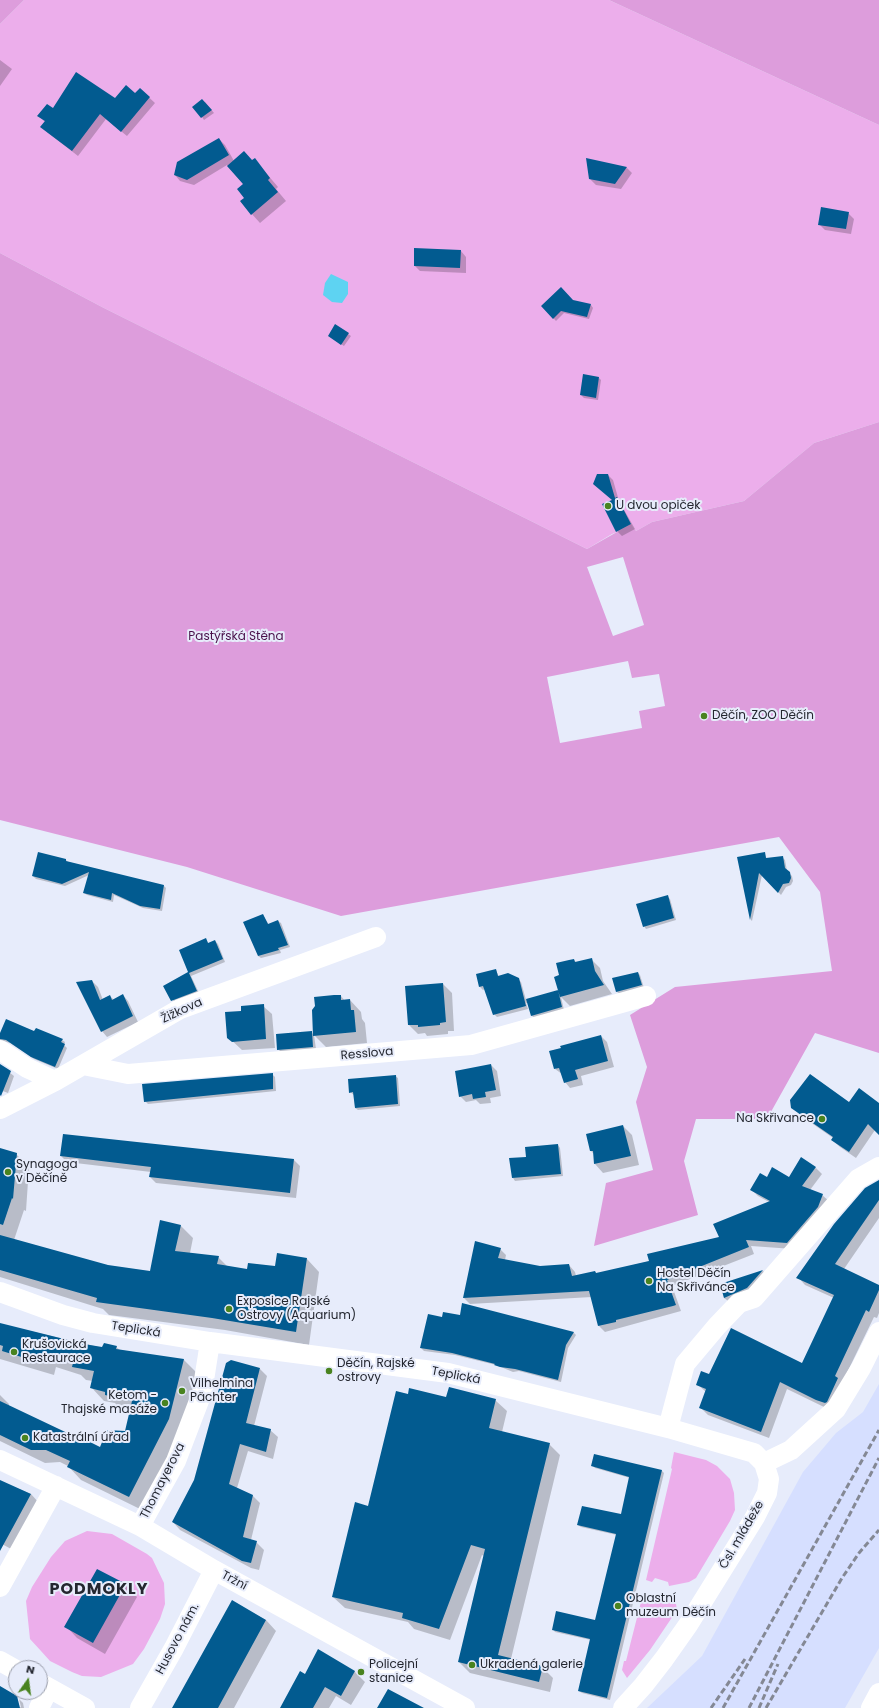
<!DOCTYPE html>
<meta charset="utf-8">
<style>
body{margin:0}
#map{position:relative;width:879px;height:1708px;overflow:hidden;background:#e7ecfb;font-family:Poppins,sans-serif}
canvas{display:block}
.north{position:absolute;left:8px;top:1660px;width:40px;height:40px;box-sizing:border-box;background:#e7ecfb;border:1px solid #999daa;border-radius:50%;rotate:14deg;font-size:11px;font-weight:700;line-height:16px;text-align:center;color:#242730}
.north::after{content:'';display:block;margin:auto;width:14px;height:18px;background:#49831f;clip-path:polygon(50% 0,100% 100%,50% 72%,0 100%)}
</style>
<div id="map">
<canvas width="879" height="1708"></canvas>
<div class="north">N</div>
</div>
<script>
const c = document.querySelector('canvas').getContext('2d');
c.lineJoin = 'round';
function fillPath(path, color) {
  c.fillStyle = color;
  c.fill(path, 'evenodd');
}
function toPath(rows) {
  const path = new Path2D();
  for (const r of rows) {
    path.moveTo(r[0], r[1]);
    for (let i = 2; i < r.length; i += 2) path.lineTo(r[i], r[i + 1]);
  }
  return path;
}
function strokePath(path, color, width, dash) {
  c.strokeStyle = color;
  c.lineWidth = width;
  c.lineCap = dash ? 'butt' : 'round';
  c.setLineDash(dash || []);
  c.stroke(path);
}
function write(font, color, halo, rows, align = 'center') {
  c.font = font + ' Poppins,sans-serif';
  c.lineWidth = 4;
  c.setLineDash([]);
  c.textBaseline = 'middle';
  c.strokeStyle = halo;
  c.fillStyle = color;
  for (const [text, x, y, turn = 0] of rows) {
    c.save();
    c.translate(x, y);
    c.rotate((+turn || 0) * Math.PI / 180);
    c.textAlign = isNaN(turn) ? turn : align;
    if (halo) c.strokeText(text, 0, 0);
    c.fillText(text, 0, 0);
    c.restore();
  }
}
const built = toPath([
 [879,1384,879,1648,845,1708,647,1708,702,1656,803,1472,836,1433,863,1412]
]);
const green = toPath([
 [24,0,609,0,879,125,879,422,814,443,744,501,652,522,636,531,632,526,612,534,587,549,102,307,0,253,0,24],
 [674,1452,706,1460,717,1466,730,1479,734,1493,735,1510,730,1521,696,1578,689,1582,669,1586,668,1582,655,1578,652,1582,646,1580,672,1469,671,1468],
 [87,1531,112,1534,147,1554,152,1558,164,1583,165,1604,160,1619,144,1649,133,1664,101,1677,82,1676,72,1672,50,1661,41,1651,30,1639,26,1601,32,1587,51,1557,65,1541],
 [643,1594,650,1595,650,1599,663,1602,665,1599,673,1601,676,1604,677,1610,650,1650,627,1678,622,1670,624,1661,626,1661]
]);
const forest = toPath([
 [0,0,24,0,0,24],
 [609,0,879,0,879,125],
 [0,253,102,307,587,549,631,524,636,531,652,522,744,501,814,443,879,422,879,1053,815,1033,767,1119,696,1119,684,1161,698,1215,594,1246,606,1183,653,1170,636,1102,647,1067,630,1015,675,987,832,971,820,892,779,837,341,916,187,867,0,820],
 [623,557,644,625,613,636,587,567],
 [628,661,632,678,659,674,665,706,639,711,642,728,560,743,547,677]
]);
const water = toPath([
 [331,274,348,282,348,294,342,303,332,302,323,295,325,283]
]);
const shadow = toPath([
 [0,60,12,69,0,86],
 [140,89,155,103,127,136,106,119,78,156,47,132,45,122,39,116,135,95],
 [205,102,214,113,204,120,202,117],
 [219,139,225,145,234,161,253,161,255,160,278,187,276,189,286,201,260,223,241,202,245,198,244,185,227,165,194,185,180,181,175,175],
 [627,168,632,173,621,189,596,185,590,179],
 [848,213,854,219,851,234,825,230,819,224],
 [461,251,466,257,466,273,420,271,415,266],
 [591,305,593,308,589,319,564,313,556,321,542,306],
 [348,334,351,336,344,346,329,336],
 [599,378,601,380,598,400,584,398,581,395],
 [608,475,613,480,619,501,635,529,622,536,617,531],
 [764,853,767,859,782,857,785,860,787,871,792,876,793,881,791,885,786,887,781,895,762,875,752,921,751,920,738,858],
 [66,860,68,862,164,886,166,888,162,911,143,908,114,895,113,902,87,895,84,893,89,875,65,886,36,879,33,876],
 [668,897,670,899,676,920,646,929,644,926],
 [263,915,269,925,278,921,281,923,290,947,280,950,281,953,261,958,258,956],
 [206,940,209,944,215,941,218,944,225,962,191,976,199,993,175,1003,164,986,189,973,181,951],
 [591,959,600,968,603,981,612,994,570,1006,561,997,564,1010,535,1018,532,1016,528,1003,526,1003,528,1009,497,1017,494,1014,485,989,483,990,480,987,477,975,496,970,499,977,518,979,521,982,526,1000,558,991,560,994,560,975,574,960,577,963],
 [638,973,640,975,644,988,620,994,617,992,613,979],
 [92,981,98,987,103,1000,110,996,114,1000,123,995,128,1001,138,1022,107,1037,102,1031],
 [443,984,452,993,454,1031,448,1031,448,1034,427,1036,425,1033,418,1034,409,1025],
 [341,996,345,1001,350,1000,361,1012,362,1019,365,1023,367,1043,326,1047,314,1035,316,1049,281,1052,278,1049,311,1032,314,1035],
 [263,1006,272,1014,275,1048,242,1050,228,1037,242,1012],
 [35,1032,62,1040,65,1042,64,1045,67,1048,58,1069,34,1059,10,1043,0,1040,0,1036],
 [601,1036,607,1042,614,1067,581,1076,583,1085,570,1088,565,1082,562,1074,555,1069],
 [0,1065,14,1076,8,1093,0,1090],
 [491,1065,497,1071,501,1096,490,1098,491,1103,480,1104,476,1100,466,1102,460,1096],
 [272,1074,275,1077,276,1091,148,1104,145,1101],
 [395,1076,398,1078,400,1106,358,1110,355,1108,354,1095,350,1092],
 [850,1103,879,1104,879,1134,875,1130,856,1158,840,1147,832,1140,833,1138,800,1115,792,1107],
 [623,1126,632,1135,639,1165,603,1173,595,1164,594,1154,591,1151],
 [558,1145,560,1148,563,1176,515,1181,513,1178,527,1158],
 [0,1149,16,1154,29,1167,26,1211,24,1210,14,1240,108,1266,151,1272,180,1225,193,1238,190,1253,218,1257,228,1267,248,1270,276,1267,307,1259,319,1272,309,1345,225,1330,109,1315,103,1309,0,1277],
 [61,1156,294,1160,300,1166,296,1198,156,1183,150,1177,151,1172,67,1162],
 [816,1168,822,1174,810,1190,822,1195,829,1201,793,1249,751,1246,754,1254,672,1286,681,1311,605,1332,599,1326,592,1297,470,1304,464,1298,476,1242,500,1249,506,1255,505,1260,540,1267,569,1265,575,1272,576,1276,595,1272,597,1274,650,1261,720,1238,769,1202,758,1196,752,1190,768,1178,789,1178],
 [879,1181,879,1218,844,1269,879,1286,879,1313,877,1318,874,1317,842,1383,845,1386,824,1407,787,1389,769,1438,708,1415,701,1408,706,1392,697,1384,709,1376,802,1364,834,1298,805,1285,798,1277],
 [763,1271,766,1274,751,1291,728,1301,724,1298,721,1285],
 [463,1304,574,1333,576,1335,568,1348,561,1382,519,1371,513,1372,496,1365,455,1355,424,1351,421,1348,443,1318,461,1317],
 [0,1324,103,1348,116,1347,120,1350,184,1360,197,1373,182,1433,142,1510,81,1480,68,1466,60,1462,45,1463,0,1441,0,1395,9,1404,9,1407,80,1441,101,1448,125,1433,131,1410,119,1408,115,1403,104,1401,91,1387,93,1381,86,1380,81,1375,56,1367,54,1375,0,1359],
 [260,1369,267,1376,254,1426,270,1430,278,1437,273,1459,248,1451,237,1488,253,1496,260,1503,251,1540,256,1542,264,1550,259,1570,251,1568,180,1530,173,1522],
 [409,1395,495,1400,507,1411,502,1432,549,1444,560,1455,511,1659,542,1667,553,1678,550,1692,470,1673,459,1662,484,1556,482,1555,450,1640,414,1629,408,1622,345,1608,333,1597,369,1507],
 [592,1465,662,1471,664,1473,610,1700,582,1693,579,1691,591,1640,555,1632,553,1629,596,1621,617,1535,581,1527,578,1525,622,1516,630,1478,595,1468],
 [2,1482,31,1494,39,1503,13,1550,0,1543,0,1486],
 [97,1570,126,1585,137,1597,105,1654,77,1638,66,1626],
 [232,1602,266,1620,276,1631,234,1708,173,1708],
 [354,1671,365,1682,351,1705,336,1696,329,1708,281,1708,305,1675],
 [0,1687,16,1696,18,1698,16,1698,19,1708,21,1707,19,1699,23,1703,24,1708,0,1708]
]);
const building = toPath([
 [76,72,115,98,126,85,135,93,140,88,150,97,121,132,100,114,72,151,40,127,45,121,37,116,47,104,53,108],
 [202,99,212,110,201,118,192,107],
 [219,138,229,155,187,180,174,175,177,162],
 [244,151,252,160,255,158,270,178,268,180,278,192,251,215,240,201,244,198,237,189,243,184,227,166],
 [586,158,627,167,615,184,589,179],
 [821,207,849,212,846,229,818,225],
 [414,248,461,250,460,268,414,266],
 [561,287,573,300,591,304,587,317,561,311,553,319,541,306],
 [335,324,349,333,341,345,328,336],
 [583,374,599,377,596,398,580,395],
 [597,474,608,474,615,498,617,497,631,524,616,532,602,504,612,500,593,484],
 [38,852,66,859,66,861,164,885,160,909,140,906,112,893,111,900,83,893,89,872,62,884,32,876],
 [765,852,766,858,783,856,785,868,790,872,791,878,789,883,783,884,778,893,759,873,750,920,737,857],
 [668,895,674,918,643,927,636,904],
 [263,914,268,924,278,920,288,945,278,948,279,950,258,956,243,922],
 [206,938,208,943,215,940,223,959,189,973,197,991,171,1001,163,986,188,972,179,950],
 [592,958,595,971,604,985,560,997,554,977,559,975,556,963,569,960,574,959,575,962],
 [496,969,498,976,508,973,519,978,526,1006,493,1015,483,986,479,987,476,974],
 [638,972,642,985,616,992,612,978],
 [92,980,100,1000,110,995,112,1000,123,994,133,1016,101,1032,76,982],
 [443,983,446,1022,440,1023,440,1025,418,1027,418,1025,408,1025,405,986],
 [558,990,562,1007,531,1016,526,999],
 [334,995,341,995,341,1000,350,999,351,1010,354,1010,356,1032,313,1036,312,1010,315,1006,314,997],
 [264,1004,266,1039,232,1042,227,1038,225,1012,241,1011,241,1006],
 [6,1019,34,1031,36,1028,63,1039,61,1042,65,1044,55,1067,31,1057,6,1040,0,1039,0,1033],
 [312,1031,313,1047,277,1050,276,1034],
 [601,1035,608,1061,575,1070,578,1079,564,1083,559,1068,554,1069,549,1051,561,1048,560,1046],
 [0,1064,11,1071,1,1096,0,1095],
 [491,1064,496,1090,485,1092,486,1097,473,1099,472,1094,459,1097,455,1071],
 [273,1073,273,1089,144,1102,142,1084],
 [810,1074,849,1102,859,1088,879,1103,879,1135,868,1124,849,1152,831,1140,833,1137,791,1108,790,1100],
 [396,1075,398,1104,355,1108,353,1092,349,1093,348,1079],
 [623,1125,631,1156,594,1164,593,1151,590,1151,586,1134],
 [63,1134,294,1159,290,1193,149,1177,151,1167,60,1156],
 [558,1144,561,1174,512,1178,509,1158,526,1157,525,1147],
 [0,1148,17,1153,13,1199,12,1198,3,1225,0,1224],
 [801,1157,816,1167,802,1186,823,1194,818,1207,787,1243,746,1240,749,1247,667,1280,676,1305,673,1306,616,1320,616,1322,598,1326,589,1291,463,1298,475,1241,501,1248,498,1258,540,1266,569,1264,572,1276,595,1271,596,1273,649,1261,647,1254,719,1237,713,1224,770,1201,750,1190,760,1173,767,1177,772,1167,789,1177],
 [879,1180,879,1200,835,1264,879,1285,879,1290,869,1312,866,1310,835,1376,838,1378,827,1402,825,1403,816,1400,780,1382,761,1432,699,1408,706,1389,696,1385,701,1371,709,1374,731,1328,802,1363,834,1295,796,1278,834,1224,865,1188],
 [160,1220,181,1225,175,1251,219,1256,217,1264,247,1269,248,1263,275,1266,277,1253,307,1258,296,1332,212,1318,96,1302,97,1298,0,1270,0,1235,108,1265,150,1271],
 [763,1270,747,1288,724,1298,720,1284],
 [462,1303,574,1332,566,1345,558,1380,515,1369,500,1367,494,1365,495,1364,452,1353,420,1348,428,1314,442,1317,443,1312,460,1315],
 [0,1323,84,1344,102,1347,104,1343,117,1346,116,1349,184,1359,169,1419,129,1497,67,1467,70,1461,46,1450,31,1450,0,1435,0,1401,80,1439,80,1437,100,1447,107,1430,125,1431,132,1401,105,1395,105,1392,90,1388,94,1371,72,1367,73,1363,43,1355,41,1363,2,1351,3,1346,0,1345],
 [231,1360,260,1368,246,1423,271,1429,266,1452,240,1444,229,1484,253,1495,243,1537,257,1541,251,1563,242,1561,172,1522,194,1480,226,1363],
 [449,1387,496,1399,489,1428,550,1443,498,1655,543,1666,539,1682,458,1662,485,1549,471,1545,439,1629,402,1618,403,1613,332,1597,355,1502,368,1506,396,1391,408,1394,409,1388,446,1397],
 [594,1454,662,1470,607,1698,578,1691,590,1639,552,1630,556,1611,595,1620,616,1534,577,1525,582,1506,621,1514,629,1477,591,1466],
 [0,1480,31,1494,0,1551],
 [97,1569,126,1584,93,1643,64,1627],
 [232,1600,266,1620,218,1708,172,1708],
 [318,1649,355,1671,341,1696,325,1687,313,1708,280,1708,300,1671,305,1674],
 [0,1686,17,1696,20,1708,0,1708],
 [388,1689,424,1708,377,1708]
]);
const street = toPath([
 [0,1050,27,1068,55,1081],
 [83,1065,128,1074,471,1045,646,996],
 [0,1109,55,1081,180,1009,376,937],
 [0,1292,63,1315,93,1323,210,1342,448,1373,668,1428,754,1453,764,1463,769,1479,767,1493,755,1517,688,1625,664,1659,643,1686,623,1708],
 [668,1428,685,1364,717,1326,739,1303,754,1298,858,1179,879,1167],
 [0,1460,140,1526,214,1570,465,1708],
 [764,1463,791,1450,836,1409,861,1368,879,1332],
 [140,1526,176,1461,202,1393,210,1342],
 [0,1587,56,1486],
 [0,1661,16,1670],
 [40,1683,85,1708],
 [39,1708,49,1688],
 [140,1708,174,1648,214,1570],
 [871,1708,879,1693]
]);
const rail = toPath([
 [711,1708,745,1659],
 [723,1708,879,1430],
 [749,1708,879,1458],
 [759,1708,778,1664],
 [766,1708,842,1578,859,1553,879,1530]
]);
const markers = [
 [608,506,4,"#49831f"],
 [704,716,4,"#49831f"],
 [822,1119,4,"#49831f"],
 [8,1172,4,"#49831f"],
 [649,1281,4,"#49831f"],
 [229,1309,4,"#49831f"],
 [14,1352,4,"#49831f"],
 [329,1371,4,"#49831f"],
 [182,1391,4,"#49831f"],
 [165,1403,4,"#49831f"],
 [25,1438,4,"#49831f"],
 [618,1606,4,"#49831f"],
 [472,1665,4,"#49831f"],
 [361,1672,4,"#49831f"]
];
const poiNames = [
 ["U dvou opiček",616,506],
 ["Děčín, ZOO Děčín",712,716],
 ["Na Skřivance",814,1119,"right"],
 ["Synagoga",16,1165],
 ["v Děčíně",16,1179],
 ["Hostel Děčín",657,1274],
 ["Na Skřivánce",657,1288],
 ["Exposice Rajské",237,1302],
 ["Ostrovy (Aquarium)",237,1316],
 ["Krušovická",22,1345],
 ["Restaurace",22,1359],
 ["Děčín, Rajské",337,1364],
 ["ostrovy",337,1378],
 ["Vilhelmina",190,1384],
 ["Pächter",190,1398],
 ["Ketom -",157,1396,"right"],
 ["Thajské masáže",157,1410,"right"],
 ["Katastrální úřad",33,1438],
 ["Oblastní",626,1599],
 ["muzeum Děčín",626,1613],
 ["Policejní",369,1665],
 ["stanice",369,1679],
 ["Ukradená galerie",480,1665]
];
const parkNames = [
 ["Pastýřská Stěna",236,637]
];
const streetNames = [
 ["Žižkova",182,1011,-25],
 ["Resslova",367,1054,-5],
 ["Teplická",136,1330,9],
 ["Teplická",456,1376,11],
 ["Thomayerova",163,1481,-63],
 ["Čsl. mládeže",742,1535,-60],
 ["Tržní",234,1581,28],
 ["Husovo nám.",178,1639,-62]
];
const districtNames = [
 ["PODMOKLY",99,1590]
];
fillPath(built, '#d6dfff');
fillPath(green, '#ecaeeb');
fillPath(forest, '#dd9ddc');
fillPath(water, '#5ed3f2');
fillPath(shadow, '#0003');
fillPath(building, '#025b90');
strokePath(street, '#fff', 20);
strokePath(rail, '#848894', 3, [6, 3]);
for (const [x, y, r, color] of markers) {
  const dot = new Path2D();
  dot.arc(x, y, r, 0, 2 * Math.PI);
  c.fillStyle = color;
  c.fill(dot);
  strokePath(dot, '#e7ecfb', 1.5);
}
write('12px', '#242730', '#e7ecfb', poiNames, 'left');
write('12px', '#49104a', '#e7ecfb', parkNames);
write('12px', '#242730', '#e7ecfb', streetNames);
c.letterSpacing = '1px';
write('bold 16px', '#242730', '#e7ecfb', districtNames);
c.letterSpacing = '0px';
</script>
